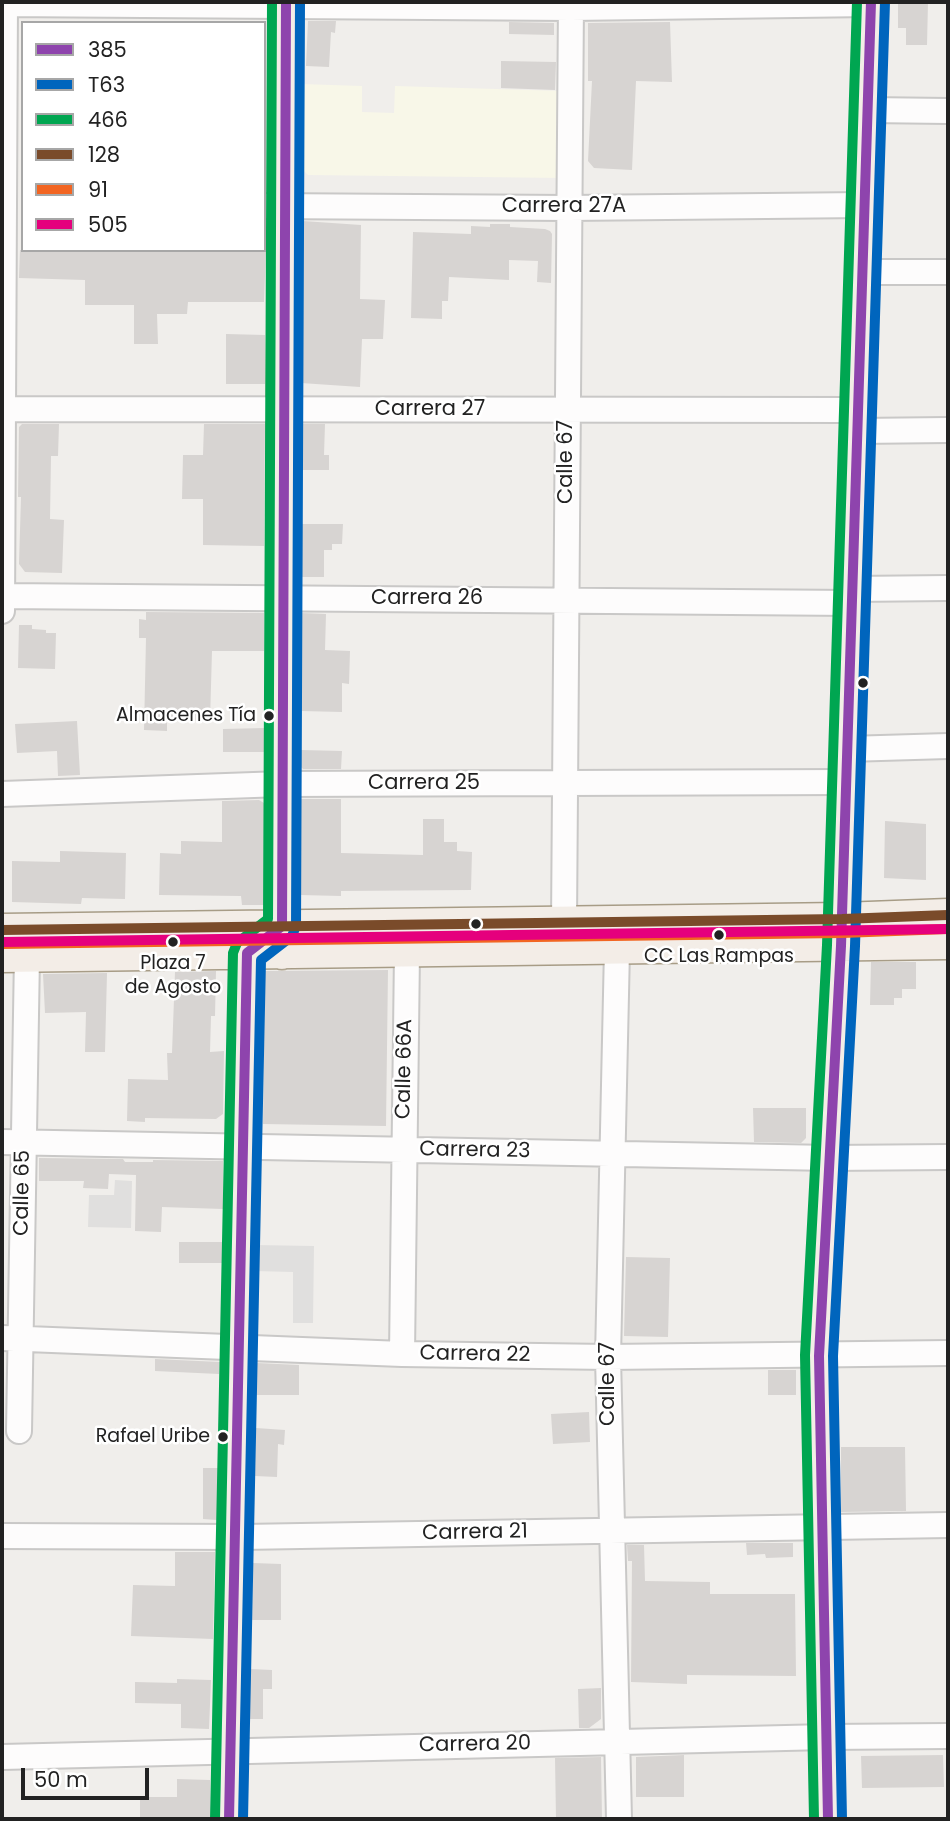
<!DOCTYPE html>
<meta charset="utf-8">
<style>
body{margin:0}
#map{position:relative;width:950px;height:1821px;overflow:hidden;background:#f0eeeb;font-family:Poppins,sans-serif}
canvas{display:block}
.frame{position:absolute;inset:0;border:4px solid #222;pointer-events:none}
.legend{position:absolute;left:21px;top:21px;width:245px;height:231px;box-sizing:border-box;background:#fff;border:2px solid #a7a7a7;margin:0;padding:9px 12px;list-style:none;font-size:21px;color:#222}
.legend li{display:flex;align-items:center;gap:14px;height:35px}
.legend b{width:35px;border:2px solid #a7a7a7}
.scale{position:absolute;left:21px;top:1768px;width:128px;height:32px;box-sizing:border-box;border:4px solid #222;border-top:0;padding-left:9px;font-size:21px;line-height:24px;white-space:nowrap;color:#222;-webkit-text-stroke:5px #fff;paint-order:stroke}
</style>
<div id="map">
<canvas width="950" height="1821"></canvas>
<div class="frame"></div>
<ul class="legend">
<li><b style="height:9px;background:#8e44ad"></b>385</li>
<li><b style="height:9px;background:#0065bd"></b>T63</li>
<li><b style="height:9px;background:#00a651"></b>466</li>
<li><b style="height:9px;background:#7a4b2a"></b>128</li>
<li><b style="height:9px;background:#f26522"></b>91</li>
<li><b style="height:9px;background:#e5007d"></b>505</li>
</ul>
<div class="scale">50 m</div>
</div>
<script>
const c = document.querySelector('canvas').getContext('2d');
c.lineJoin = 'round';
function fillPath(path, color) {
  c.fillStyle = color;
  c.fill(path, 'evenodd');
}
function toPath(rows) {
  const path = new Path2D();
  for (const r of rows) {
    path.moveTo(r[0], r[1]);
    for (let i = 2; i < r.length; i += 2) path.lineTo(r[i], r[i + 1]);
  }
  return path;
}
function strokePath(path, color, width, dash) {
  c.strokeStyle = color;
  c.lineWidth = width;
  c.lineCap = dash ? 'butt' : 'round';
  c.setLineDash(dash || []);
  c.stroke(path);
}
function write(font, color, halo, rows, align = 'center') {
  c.font = font + ' Poppins,sans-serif';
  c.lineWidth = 5;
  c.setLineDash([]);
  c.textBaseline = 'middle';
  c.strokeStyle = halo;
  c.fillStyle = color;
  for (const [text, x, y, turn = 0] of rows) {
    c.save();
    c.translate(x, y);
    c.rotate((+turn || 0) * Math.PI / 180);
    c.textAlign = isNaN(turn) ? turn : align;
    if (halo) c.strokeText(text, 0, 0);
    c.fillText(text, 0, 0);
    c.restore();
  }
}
const education = toPath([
 [301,84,362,86,362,112,394,113,395,86,563,91,563,178,308,175,299,166]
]);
const parking = toPath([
 [115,1180,132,1181,131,1228,88,1227,89,1195,114,1195],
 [254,1245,314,1246,313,1323,293,1323,293,1272,254,1271]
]);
const building = toPath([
 [898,2,928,2,927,45,906,45,906,28,898,28],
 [308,21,336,21,335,33,331,32,329,67,306,66],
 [509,22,554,23,554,35,509,34],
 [670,22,672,82,636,81,632,170,594,168,588,161,592,81,588,81,588,23],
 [501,61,556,62,555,90,501,88],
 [303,221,361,225,360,299,385,300,383,339,362,339,360,387,301,383],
 [490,224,510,224,510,227,545,229,550,231,552,234,551,283,537,282,538,261,509,260,509,280,449,277,448,301,442,301,442,319,411,318,413,232,471,234,471,226,490,227],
 [20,250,266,250,264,302,188,302,187,314,157,314,158,344,134,344,134,305,85,305,85,280,19,278],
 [226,334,265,335,265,384,226,384],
 [22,424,59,424,58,456,51,456,50,519,64,520,62,573,25,572,19,564,21,497,18,497,19,427],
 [204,424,265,424,264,546,203,545,203,499,182,499,183,455,203,455],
 [301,424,325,424,324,455,329,455,329,470,301,470],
 [302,524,343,524,342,544,332,544,332,550,324,550,324,577,302,577],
 [146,612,264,613,264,651,212,651,210,721,167,720,167,731,144,730,146,638,139,638,139,619,146,620],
 [301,613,326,614,325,650,350,651,349,684,342,683,342,712,301,711],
 [19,625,32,625,32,629,46,630,46,633,56,633,55,669,18,668],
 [77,721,80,775,58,776,57,751,17,753,15,724],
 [264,728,264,752,223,752,223,729],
 [301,750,342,751,341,769,303,769,301,767],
 [301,799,341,799,341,853,423,855,423,819,444,819,444,842,457,842,457,851,472,852,471,890,341,891,341,896,300,895],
 [259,800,264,803,264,905,242,905,241,896,159,895,160,853,181,854,181,841,222,842,222,801],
 [885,821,926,824,926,880,884,878],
 [60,851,126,853,125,899,82,898,81,904,12,902,12,861,60,862],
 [871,962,916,962,916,989,902,989,902,998,894,998,894,1005,870,1005],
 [388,970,386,1126,263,1124,265,971],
 [216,971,215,1016,211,1016,210,1052,224,1051,223,1114,216,1119,145,1118,145,1122,127,1121,128,1079,168,1080,167,1053,172,1053,175,972],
 [107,973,105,1052,85,1052,86,1012,45,1013,43,974],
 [753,1108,806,1108,806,1138,801,1143,754,1142],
 [39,1158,123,1159,125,1162,153,1162,153,1160,223,1161,223,1209,162,1207,161,1232,135,1231,136,1175,109,1174,108,1189,83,1188,84,1181,39,1181],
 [179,1242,222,1242,222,1263,179,1263],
 [626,1257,670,1258,668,1337,624,1336],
 [155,1359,220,1362,219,1374,155,1371],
 [257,1363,299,1365,299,1395,256,1395],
 [768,1370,796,1370,796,1395,768,1395],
 [589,1412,590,1442,553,1444,551,1414],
 [256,1428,285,1430,284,1445,278,1444,277,1477,255,1476],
 [841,1447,905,1447,906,1511,841,1512],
 [203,1468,218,1468,217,1520,203,1519],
 [746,1543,793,1543,793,1557,766,1558,765,1554,747,1555],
 [627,1545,644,1545,645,1581,710,1582,710,1594,795,1594,796,1676,687,1675,687,1684,631,1682,632,1561,628,1561],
 [175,1552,215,1552,213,1639,131,1636,133,1585,175,1586],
 [253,1563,281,1564,281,1620,252,1620],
 [250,1669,272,1670,272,1689,263,1689,263,1719,249,1719],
 [177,1679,211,1680,209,1729,181,1728,181,1704,135,1703,135,1682,177,1683],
 [601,1688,601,1719,589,1728,579,1728,578,1689],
 [684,1755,684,1797,636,1797,636,1757],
 [943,1755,944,1787,862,1788,861,1756],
 [601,1757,602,1819,556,1819,555,1758],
 [177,1779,210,1780,210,1819,140,1819,140,1797,177,1797]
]);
const minor = toPath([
 [2,4,571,8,871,4],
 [867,110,948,111],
 [264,206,569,208,864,205],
 [862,272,948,272],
 [2,409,858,410],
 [857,431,948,430],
 [852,589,948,588],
 [2,596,852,603],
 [2,611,5,2],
 [847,749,948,746],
 [2,794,282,784,846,782],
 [564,922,571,2],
 [617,949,608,1357,619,1819],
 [2,1142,830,1158,948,1157],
 [2,1338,402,1354,608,1357,948,1353],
 [402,1354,407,952],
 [19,1431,27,955],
 [2,1536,242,1537,948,1525],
 [2,1757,827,1737,948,1736]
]);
const major = toPath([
 [2,930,842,919,948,915],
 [282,953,283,395,286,2],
 [2,956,948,943],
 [229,1819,247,953],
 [828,1819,819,1356,841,946,871,2]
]);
const bus1 = toPath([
 [229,1819,247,953,282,926,286,2],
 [828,1819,819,1356,841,946,871,2]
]);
const bus2 = toPath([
 [243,1819,261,960,292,936,296,926,300,2],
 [842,1819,833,1356,855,946,885,2]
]);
const bus3 = toPath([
 [215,1819,233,953,237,943,268,919,272,2],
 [814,1819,805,1355,827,945,857,2]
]);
const bus4 = toPath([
 [2,930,842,919,948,915]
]);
const bus5 = toPath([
 [2,944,842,933,948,929]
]);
const bus6 = toPath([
 [2,942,948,929]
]);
const markers = [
 [863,683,6,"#222"],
 [269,716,6,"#222"],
 [476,924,6,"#222"],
 [719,935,6,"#222"],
 [173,942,6,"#222"],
 [223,1437,6,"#222"]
];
const busNames = [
 ["Almacenes Tía",256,716],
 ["CC Las Rampas",719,957,"center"],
 ["Plaza 7",173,964,"center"],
 ["de Agosto",173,988,"center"],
 ["Rafael Uribe",210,1437]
];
const streetNames = [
 ["Carrera 27A",564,207],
 ["Carrera 27",430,410],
 ["Calle 67",567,462,-90],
 ["Carrera 26",427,599],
 ["Carrera 25",424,784],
 ["Calle 66A",405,1069,-89],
 ["Carrera 23",475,1151,1],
 ["Calle 65",23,1193,-89],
 ["Carrera 22",475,1355,1],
 ["Calle 67",609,1384,-90],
 ["Carrera 21",475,1533,-1],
 ["Carrera 20",475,1745,-1]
];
fillPath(education, '#f8f7e8');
fillPath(parking, '#e0dfde');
fillPath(building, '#d7d4d2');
strokePath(minor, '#c9c8c7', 28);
strokePath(major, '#a79c86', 35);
strokePath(minor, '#fdfcfc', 24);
strokePath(major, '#f3ede7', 32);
strokePath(bus1, '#8e44ad', 10);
strokePath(bus2, '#0065bd', 10);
strokePath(bus3, '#00a651', 10);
strokePath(bus4, '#7a4b2a', 10);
strokePath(bus5, '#f26522', 10);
strokePath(bus6, '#e5007d', 10);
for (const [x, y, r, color] of markers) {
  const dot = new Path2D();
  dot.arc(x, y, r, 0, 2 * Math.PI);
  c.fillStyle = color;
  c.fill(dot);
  strokePath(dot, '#fff', 2.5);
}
write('19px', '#222', '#fff', busNames, 'right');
write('21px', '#222', '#fff', streetNames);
</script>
